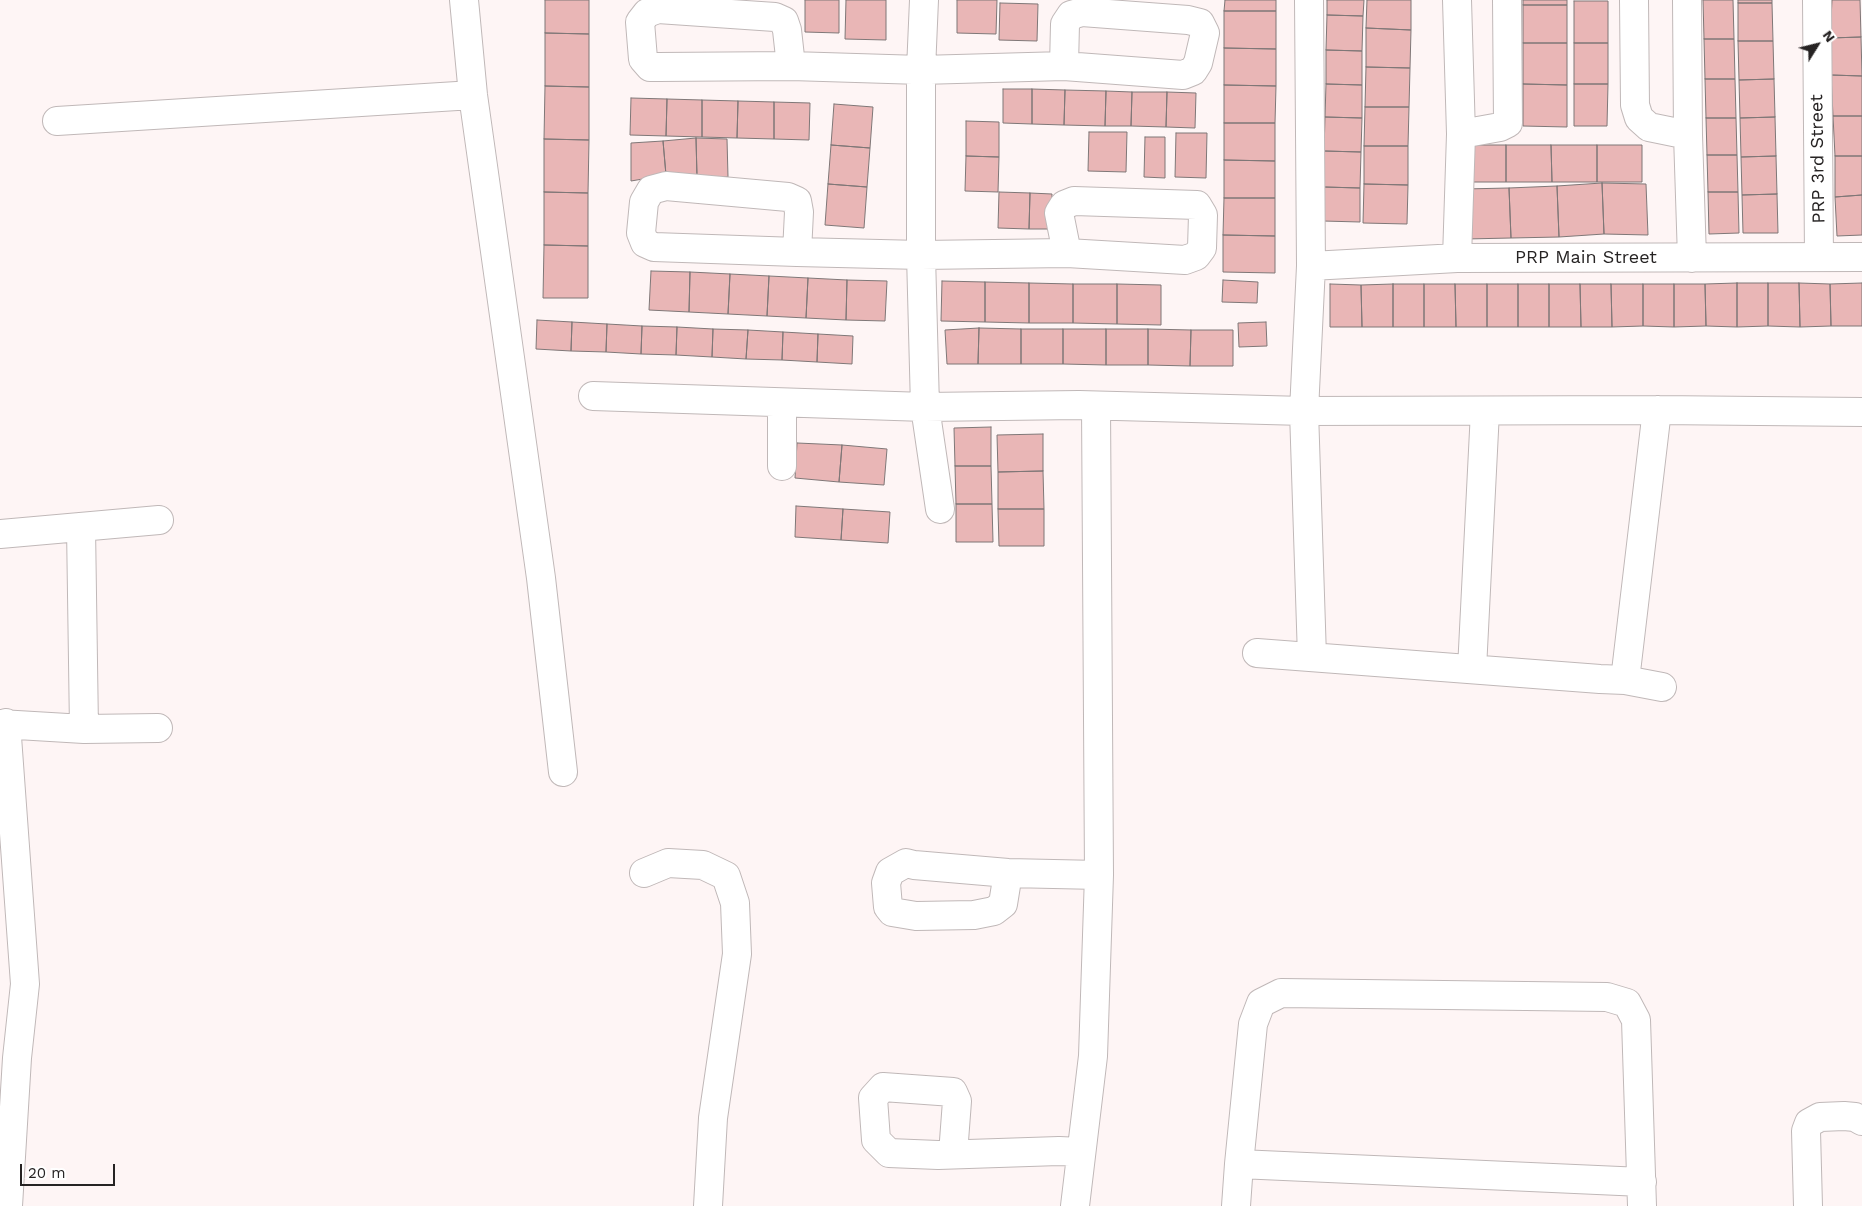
<!DOCTYPE html>
<style>
body{margin:0}
#map{position:relative;width:1862px;height:1206px;overflow:hidden;background:#fef5f5;font-family:"Work Sans",sans-serif}
canvas{display:block}
.north{position:absolute;left:1792px;top:20px;width:50px;height:50px;-webkit-text-stroke:4px #fff;paint-order:stroke;rotate:54deg;font-size:14px;font-weight:700;line-height:20px;text-align:center;color:#262323}
.north::after{content:'';display:block;margin:auto;width:18px;height:22px;background:#262323;clip-path:polygon(50% 0,100% 100%,50% 72%,0 100%)}
.scale{position:absolute;left:20px;top:1164px;width:95px;height:22px;box-sizing:border-box;border:2px solid #262323;border-top:0;padding-left:6px;font-size:15px;line-height:18px;white-space:nowrap;color:#262323;-webkit-text-stroke:4px #fff;paint-order:stroke}
</style>
<div id="map">
<canvas width="1862" height="1206"></canvas>
<div class="north">N</div>
<div class="scale">20 m</div>
</div>
<script>
const c = document.querySelector('canvas').getContext('2d');
c.lineJoin = 'round';
function fillPath(path, color) {
  c.fillStyle = color;
  c.fill(path, 'evenodd');
}
function toPath(rows) {
  const path = new Path2D();
  for (const r of rows) {
    path.moveTo(r[0], r[1]);
    for (let i = 2; i < r.length; i += 2) path.lineTo(r[i], r[i + 1]);
  }
  return path;
}
function strokePath(path, color, width, dash) {
  c.strokeStyle = color;
  c.lineWidth = width;
  c.lineCap = dash ? 'butt' : 'round';
  c.setLineDash(dash || []);
  c.stroke(path);
}
function write(font, color, halo, rows, align = 'center') {
  c.font = font + ' "Work Sans",sans-serif';
  c.lineWidth = 4;
  c.setLineDash([]);
  c.textBaseline = 'middle';
  c.strokeStyle = halo;
  c.fillStyle = color;
  for (const [text, x, y, turn = 0] of rows) {
    c.save();
    c.translate(x, y);
    c.rotate((+turn || 0) * Math.PI / 180);
    c.textAlign = isNaN(turn) ? turn : align;
    if (halo) c.strokeText(text, 0, 0);
    c.fillText(text, 0, 0);
    c.restore();
  }
}
const building = toPath([
 [545,0,589,0,589,34,545,33,545,0],
 [805,0,839,0,839,33,805,32,805,0],
 [846,0,886,0,886,40,845,39,846,0],
 [957,0,997,0,996,34,957,33,957,0],
 [1225,0,1276,0,1276,11,1224,11,1225,0],
 [1327,0,1364,0,1363,16,1327,15,1327,0],
 [1367,0,1411,0,1411,30,1366,28,1367,0],
 [1523,0,1567,0,1567,5,1523,5,1523,0],
 [1703,0,1733,0,1734,39,1704,39,1703,0],
 [1738,0,1772,0,1772,3,1738,3,1738,0],
 [1832,0,1860,0,1861,37,1830,38,1832,0],
 [1574,1,1608,1,1608,43,1574,43,1574,1],
 [1000,3,1038,4,1037,41,999,40,1000,3],
 [1738,3,1772,3,1773,41,1738,41,1738,3],
 [1523,5,1567,5,1567,43,1523,43,1523,5],
 [1224,11,1276,11,1276,49,1224,48,1224,11],
 [1327,15,1363,16,1362,51,1326,50,1327,15],
 [1366,28,1411,30,1410,68,1366,67,1366,28],
 [545,33,589,34,589,87,545,86,545,33],
 [1861,37,1862,76,1831,75,1830,38,1861,37],
 [1704,39,1734,39,1735,79,1705,79,1704,39],
 [1738,41,1773,41,1774,79,1739,80,1738,41],
 [1523,43,1567,43,1567,85,1523,84,1523,43],
 [1574,43,1608,43,1608,84,1574,84,1574,43],
 [1224,48,1276,49,1276,86,1224,85,1224,48],
 [1326,50,1362,51,1362,85,1326,84,1326,50],
 [1366,67,1410,68,1409,107,1365,107,1366,67],
 [1831,75,1862,76,1862,116,1833,116,1831,75],
 [1705,79,1735,79,1736,118,1706,118,1705,79],
 [1774,79,1775,117,1740,118,1739,80,1774,79],
 [1326,84,1362,85,1362,118,1325,117,1326,84],
 [1523,84,1567,85,1567,127,1523,126,1523,84],
 [1574,84,1608,84,1607,126,1574,126,1574,84],
 [1224,85,1276,86,1275,123,1224,123,1224,85],
 [545,86,589,87,589,140,544,139,545,86],
 [1003,89,1032,89,1032,124,1003,123,1003,89],
 [1032,89,1065,90,1064,125,1032,124,1032,89],
 [1065,90,1106,91,1105,126,1064,125,1065,90],
 [1106,91,1132,92,1131,126,1105,126,1106,91],
 [1132,92,1167,92,1166,127,1131,126,1132,92],
 [1167,92,1196,93,1195,128,1166,127,1167,92],
 [631,98,667,99,666,136,630,135,631,98],
 [667,99,702,100,702,137,666,136,667,99],
 [702,100,738,101,737,138,702,137,702,100],
 [738,101,774,102,774,139,737,138,738,101],
 [774,102,810,103,809,140,774,139,774,102],
 [834,104,873,107,870,148,831,145,834,104],
 [1365,107,1409,107,1408,146,1364,146,1365,107],
 [1833,116,1862,116,1862,156,1835,156,1833,116],
 [1325,117,1362,118,1361,152,1324,151,1325,117],
 [1775,117,1776,156,1741,157,1740,118,1775,117],
 [1706,118,1736,118,1737,155,1707,155,1706,118],
 [966,121,999,122,999,157,966,156,966,121],
 [1224,123,1275,123,1275,161,1224,160,1224,123],
 [1089,132,1127,132,1126,172,1088,171,1089,132],
 [1176,133,1207,133,1206,178,1175,177,1176,133],
 [1145,137,1165,137,1165,178,1144,177,1145,137],
 [696,138,727,139,728,177,697,177,696,138],
 [696,138,697,177,666,175,663,141,696,138],
 [544,139,589,140,588,193,544,192,544,139],
 [663,141,666,175,631,181,631,143,663,141],
 [831,145,870,148,867,187,828,184,831,145],
 [1461,145,1506,145,1506,182,1462,182,1461,145],
 [1506,145,1551,145,1552,182,1506,182,1506,145],
 [1551,145,1597,145,1597,182,1552,182,1551,145],
 [1597,145,1642,145,1642,182,1597,182,1597,145],
 [1364,146,1408,146,1408,185,1364,184,1364,146],
 [1324,151,1361,152,1360,188,1324,187,1324,151],
 [1707,155,1737,155,1738,192,1708,192,1707,155],
 [966,156,999,157,998,192,965,191,966,156],
 [1776,156,1777,194,1742,195,1741,157,1776,156],
 [1835,156,1862,156,1862,195,1835,197,1835,156],
 [1224,160,1275,161,1275,198,1224,198,1224,160],
 [1602,183,1646,184,1648,235,1604,234,1602,183],
 [1602,183,1604,234,1559,237,1557,186,1602,183],
 [828,184,867,187,864,228,825,225,828,184],
 [1364,184,1408,185,1407,224,1363,223,1364,184],
 [1557,186,1559,237,1511,238,1509,188,1557,186],
 [1324,187,1360,188,1360,222,1323,221,1324,187],
 [1509,188,1511,238,1466,239,1464,189,1509,188],
 [544,192,588,193,588,246,544,245,544,192],
 [999,192,1030,193,1029,229,998,228,999,192],
 [1708,192,1738,192,1739,233,1709,234,1708,192],
 [1030,193,1052,194,1051,229,1029,229,1030,193],
 [1777,194,1778,233,1743,233,1742,195,1777,194],
 [1862,195,1862,235,1837,236,1835,197,1862,195],
 [1224,198,1275,198,1275,236,1223,235,1224,198],
 [1223,235,1275,236,1275,273,1223,272,1223,235],
 [544,245,588,246,588,298,543,298,544,245],
 [651,271,690,272,689,312,649,310,651,271],
 [690,272,730,274,728,314,689,312,690,272],
 [730,274,769,276,767,316,728,314,730,274],
 [769,276,808,278,806,318,767,316,769,276],
 [808,278,847,280,846,320,806,318,808,278],
 [847,280,887,281,885,321,846,320,847,280],
 [1223,280,1258,282,1257,303,1222,302,1223,280],
 [942,281,985,282,985,322,941,321,942,281],
 [985,282,1029,283,1029,323,985,322,985,282],
 [1029,283,1073,284,1073,323,1029,323,1029,283],
 [1737,283,1737,327,1706,326,1705,284,1737,283],
 [1737,283,1768,283,1768,326,1737,327,1737,283],
 [1768,283,1799,283,1800,327,1768,326,1768,283],
 [1799,283,1830,284,1831,326,1800,327,1799,283],
 [1862,283,1862,326,1831,326,1830,284,1862,283],
 [1073,284,1117,284,1117,324,1073,323,1073,284],
 [1117,284,1161,285,1161,325,1117,324,1117,284],
 [1330,284,1361,285,1362,327,1330,327,1330,284],
 [1393,284,1393,327,1362,327,1361,285,1393,284],
 [1393,284,1424,284,1424,327,1393,327,1393,284],
 [1424,284,1455,284,1456,327,1424,327,1424,284],
 [1455,284,1487,284,1487,327,1456,327,1455,284],
 [1487,284,1518,284,1518,327,1487,327,1487,284],
 [1518,284,1549,284,1549,327,1518,327,1518,284],
 [1549,284,1580,284,1581,327,1549,327,1549,284],
 [1580,284,1611,284,1612,327,1581,327,1580,284],
 [1611,284,1643,284,1643,326,1612,327,1611,284],
 [1643,284,1674,284,1674,327,1643,326,1643,284],
 [1674,284,1705,284,1706,326,1674,327,1674,284],
 [537,320,572,322,571,351,536,349,537,320],
 [572,322,607,324,606,352,571,351,572,322],
 [1266,322,1267,346,1239,347,1238,323,1266,322],
 [607,324,642,326,641,354,606,352,607,324],
 [642,326,677,327,676,355,641,354,642,326],
 [677,327,713,329,712,357,676,355,677,327],
 [979,328,1021,329,1021,364,978,364,979,328],
 [979,328,978,364,947,364,945,330,979,328],
 [713,329,748,330,746,359,712,357,713,329],
 [1021,329,1063,329,1063,364,1021,364,1021,329],
 [1063,329,1106,329,1106,365,1063,364,1063,329],
 [1106,329,1148,329,1148,365,1106,365,1106,329],
 [1148,329,1191,330,1190,366,1148,365,1148,329],
 [748,330,783,332,782,360,746,359,748,330],
 [1191,330,1233,330,1233,366,1190,366,1191,330],
 [783,332,818,334,817,362,782,360,783,332],
 [818,334,853,336,852,364,817,362,818,334],
 [991,427,991,466,955,466,954,428,991,427],
 [1043,434,1043,471,998,472,997,435,1043,434],
 [797,443,842,445,839,482,795,478,797,443],
 [842,445,887,449,884,485,839,482,842,445],
 [955,466,991,466,992,504,956,504,955,466],
 [1043,471,1044,509,998,509,998,472,1043,471],
 [956,504,992,504,993,542,956,542,956,504],
 [796,506,843,509,841,540,795,537,796,506],
 [843,509,890,512,888,543,841,540,843,509],
 [998,509,1044,509,1044,546,999,546,998,509]
]);
const minor = toPath([
 [464,0,473,95,541,578,563,772],
 [924,0,921,70,921,255,925,407,940,509],
 [1309,0,1311,266,1304,411,1312,657],
 [1634,0,1635,105,1639,118,1649,127,1688,135],
 [1687,0,1688,135,1692,258],
 [1817,0,1819,257],
 [791,66,787,30,784,21,775,17,658,9,647,13,640,22,643,59,650,67,658,67,791,66,921,70,1064,66,1183,75,1193,71,1198,63,1205,33,1200,23,1188,20,1082,12,1071,15,1065,24,1064,66],
 [57,121,473,95],
 [1461,134,1500,127,1508,123,1507,0],
 [797,252,799,212,797,201,788,197,666,186,651,190,644,202,641,233,645,243,654,247,797,252,921,255,1067,253,1185,260,1196,256,1202,248,1203,215,1197,205,1074,201,1064,205,1059,213,1067,253],
 [1457,258,1461,134,1457,0],
 [1311,266,1457,258,1862,257],
 [593,396,925,407,1079,405,1304,411,1657,410,1862,412],
 [782,466,782,403],
 [81,527,84,729],
 [0,534,159,520],
 [1257,653,1600,679,1625,680,1662,687],
 [1472,669,1485,411],
 [1625,680,1657,410],
 [6,723,25,984,17,1058,8,1206],
 [0,724,84,729,158,728],
 [644,873,668,863,703,865,726,876,735,903,737,954,713,1118,708,1206],
 [1008,873,1003,904,994,911,974,915,916,916,892,912,888,907,886,883,890,872,906,863,914,865,1008,873,1099,875],
 [953,1154,957,1101,953,1092,883,1087,873,1098,876,1140,889,1153,938,1155,1059,1151,1081,1152],
 [1239,1164,1642,1182],
 [1075,1206,1093,1056,1099,875,1096,406],
 [1236,1206,1239,1164,1253,1024,1261,1003,1281,993,1607,997,1627,1003,1636,1020,1642,1206],
 [1808,1206,1806,1131,1809,1123,1820,1117,1844,1116,1855,1117,1862,1121]
]);
const streetNames = [
 ["PRP 3rd Street",1818,159,-91],
 ["PRP Main Street",1586,258]
];
fillPath(building, '#e9b6b6');
strokePath(building, '#7f7777', 1);
strokePath(minor, '#c0b8b8', 30);
strokePath(minor, '#fff', 28);
write('18px', '#262323', '#fff', streetNames);
</script>
